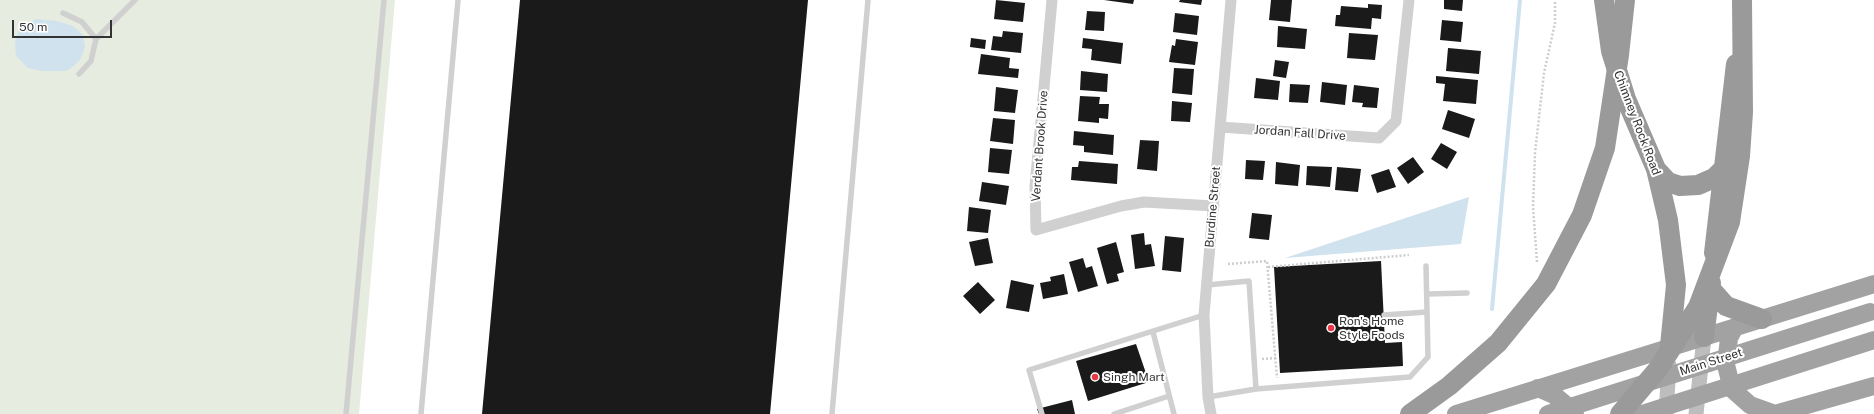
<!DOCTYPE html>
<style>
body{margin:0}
#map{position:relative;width:1874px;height:414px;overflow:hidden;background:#fff;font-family:"Public Sans",sans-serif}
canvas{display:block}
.scale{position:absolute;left:12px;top:20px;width:100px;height:18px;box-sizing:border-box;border:2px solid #333;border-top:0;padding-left:5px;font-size:12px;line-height:14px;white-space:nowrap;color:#333;-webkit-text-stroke:3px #fff;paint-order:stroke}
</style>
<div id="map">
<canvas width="1874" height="414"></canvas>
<div class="scale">50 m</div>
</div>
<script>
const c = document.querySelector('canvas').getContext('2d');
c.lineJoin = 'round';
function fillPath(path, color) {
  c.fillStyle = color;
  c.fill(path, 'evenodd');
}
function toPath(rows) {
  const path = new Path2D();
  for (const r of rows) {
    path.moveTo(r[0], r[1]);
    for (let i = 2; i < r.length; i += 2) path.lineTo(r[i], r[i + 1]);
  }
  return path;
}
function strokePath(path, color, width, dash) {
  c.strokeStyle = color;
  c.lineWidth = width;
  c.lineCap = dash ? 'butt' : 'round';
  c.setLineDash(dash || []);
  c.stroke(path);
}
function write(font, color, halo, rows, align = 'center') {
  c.font = font + ' "Public Sans",sans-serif';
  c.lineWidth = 4;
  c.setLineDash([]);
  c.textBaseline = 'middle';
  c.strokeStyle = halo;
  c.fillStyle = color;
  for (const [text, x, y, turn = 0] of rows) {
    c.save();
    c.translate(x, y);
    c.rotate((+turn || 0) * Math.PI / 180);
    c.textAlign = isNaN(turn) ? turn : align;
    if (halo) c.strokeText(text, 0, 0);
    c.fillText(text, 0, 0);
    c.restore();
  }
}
const green = toPath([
 [0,0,395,0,359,414,0,414]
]);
const water = toPath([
 [36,19,57,21,73,26,83,35,85,47,80,60,71,68,66,71,43,71,28,68,16,56,15,42,19,30],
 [1469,197,1461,244,1285,258]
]);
const stream = toPath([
 [1492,309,1520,0]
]);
const building = toPath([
 [520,0,808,0,770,414,482,414],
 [996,0,1025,3,1023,22,994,19],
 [1104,0,1134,0,1133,4],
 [1180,0,1202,0,1201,5,1179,2],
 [1271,0,1292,0,1290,22,1269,20],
 [1444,0,1463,0,1462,11,1444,9],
 [1368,4,1382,5,1381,19,1372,18,1371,29,1335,26,1336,15,1340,15,1341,6,1368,8],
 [1087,11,1105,12,1104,31,1085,30],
 [1175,13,1199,16,1197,35,1173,32],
 [1442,20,1463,22,1461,42,1440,40],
 [1278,26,1307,29,1305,49,1277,47],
 [1003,31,1023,33,1021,53,991,50,993,36,1002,37],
 [1349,33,1378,35,1375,60,1347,58],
 [971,38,986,40,985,49,970,47],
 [1083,38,1123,43,1121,64,1091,60,1092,49,1082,48],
 [1176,39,1198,42,1195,65,1169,62,1172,45,1175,46],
 [1448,48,1481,51,1479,74,1446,71],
 [981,54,1010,58,1009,68,1019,69,1018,78,978,74],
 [1275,60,1289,62,1286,78,1273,76],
 [1174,68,1194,69,1192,95,1172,93],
 [1081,71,1108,74,1107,92,1080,90],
 [1436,76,1478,80,1476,104,1443,101,1445,84,1436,83],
 [1256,78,1280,81,1278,100,1254,98],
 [1322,82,1347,85,1345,105,1320,102],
 [1290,84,1310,85,1308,103,1289,102],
 [1354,85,1379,88,1377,108,1362,107,1363,103,1352,102],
 [996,87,1018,90,1015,113,994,111],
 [1080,96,1100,97,1099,104,1109,104,1108,119,1099,118,1099,123,1078,121],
 [1172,101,1192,103,1190,122,1171,121],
 [1448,110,1475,119,1469,138,1442,129],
 [993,118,1015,120,1013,144,990,141],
 [1074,131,1114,135,1113,155,1084,152,1084,146,1073,145],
 [1140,140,1159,141,1157,171,1137,169],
 [1441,143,1457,152,1447,169,1431,159],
 [990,148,1012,150,1009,174,988,172],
 [1413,157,1424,172,1408,184,1397,168],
 [1246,160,1265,161,1263,180,1245,179],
 [1079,161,1118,164,1117,184,1071,180,1072,167,1078,167],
 [1276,162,1300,165,1298,186,1275,184],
 [1307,166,1332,167,1330,187,1306,185],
 [1337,167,1361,169,1358,192,1335,190],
 [1389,169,1396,187,1377,193,1371,175],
 [982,182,1009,186,1006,205,979,201],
 [969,207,991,210,988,233,967,231],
 [1252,213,1272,215,1269,240,1249,238],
 [1144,233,1145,245,1151,244,1155,266,1135,269,1131,235],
 [1165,236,1184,238,1181,272,1162,270],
 [988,238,993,263,975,266,969,242],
 [1116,242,1124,272,1117,274,1119,281,1107,284,1097,248],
 [1083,258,1086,268,1092,266,1098,286,1078,292,1069,262],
 [1381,261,1385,343,1402,342,1403,366,1280,373,1274,267],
 [1064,274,1068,294,1043,299,1040,283,1051,281,1050,277],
 [1011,280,1034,285,1029,312,1006,308],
 [978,282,995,300,980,314,963,296],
 [1136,344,1149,382,1088,401,1076,361],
 [1072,400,1075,414,1039,414,1037,409]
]);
const path = toPath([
 [1537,262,1533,207,1535,153,1544,73,1555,23,1555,0],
 [1228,264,1267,261,1277,378],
 [1268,267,1409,255],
 [1262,359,1276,358]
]);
const service = toPath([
 [63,13,82,22,96,39],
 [79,74,91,61,96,39,135,0],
 [1207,285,1249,281,1256,389],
 [1427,294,1467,293],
 [1384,315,1427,312],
 [1153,332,1174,414],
 [1208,397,1256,389,1410,377,1428,357,1426,266],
 [346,414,384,0],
 [421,414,458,0],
 [832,414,868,0],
 [1042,414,1029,370,1204,315],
 [1114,414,1169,396]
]);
const minor = toPath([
 [1052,0,1035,186,1036,230,1121,206,1144,202,1214,206],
 [1220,127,1379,138,1396,121,1409,0],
 [1211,414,1208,397,1204,315,1231,0]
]);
const secondary = toPath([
 [1666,414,1669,365],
 [1696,414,1704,337]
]);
const trunk = toPath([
 [1735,327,1729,338,1726,365,1732,389,1750,405,1775,414],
 [1538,388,1554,395,1573,411,1575,414],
 [1456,414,1874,284],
 [1775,414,1874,386]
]);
const motorway = toPath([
 [1604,0,1611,51,1626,99,1656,169,1668,220,1676,285,1670,346],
 [1656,169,1668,182,1680,186,1698,185,1714,178,1725,167],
 [1714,253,1736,64],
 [1710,288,1726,306,1762,319],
 [1704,337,1711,283]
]);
const trunkBridge = toPath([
 [1548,414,1870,312],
 [1642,414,1874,340]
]);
const motorwayBridge = toPath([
 [1410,414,1449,386,1498,343,1546,284,1582,215,1605,148,1619,55,1625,0],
 [1620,414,1658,369,1698,307,1730,222,1740,156,1743,112,1742,0]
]);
const markers = [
 [1331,328,4,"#e63946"],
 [1095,377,4,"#e63946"]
];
const streetNames = [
 ["Chimney Rock Road",1637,123,69],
 ["Jordan Fall Drive",1300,133,4],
 ["Verdant Brook Drive",1040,146,-86],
 ["Burdine Street",1213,207,-85],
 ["Main Street",1711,362,-18]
];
const poiNames = [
 ["Ron's Home",1339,321],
 ["Style Foods",1339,335],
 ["Singh Mart",1103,377]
];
fillPath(green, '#e6ecdf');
fillPath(water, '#cfe2ee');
strokePath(stream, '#cfe2ee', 4);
fillPath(building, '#1a1a1a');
strokePath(path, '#cdcdcd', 2.5, [2, 2]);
strokePath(service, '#d0d0d0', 5.5);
strokePath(minor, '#d0d0d0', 11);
strokePath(secondary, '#bdbdbd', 15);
strokePath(trunk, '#a2a2a2', 18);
strokePath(motorway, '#9a9a9a', 20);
strokePath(trunkBridge, '#a2a2a2', 18);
strokePath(motorwayBridge, '#9a9a9a', 20);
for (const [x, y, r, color] of markers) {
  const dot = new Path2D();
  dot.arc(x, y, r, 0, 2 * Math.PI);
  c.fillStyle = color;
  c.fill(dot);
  strokePath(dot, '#fff', 1.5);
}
write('12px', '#333', '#fff', streetNames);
write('12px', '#333', '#fff', poiNames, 'left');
</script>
